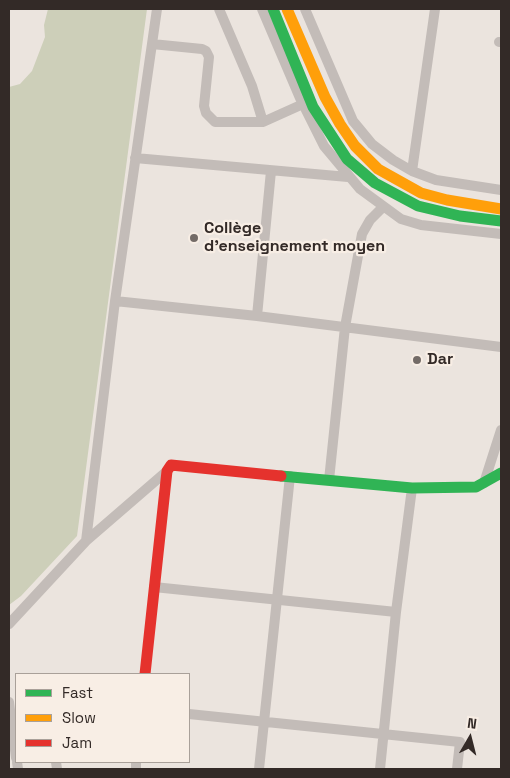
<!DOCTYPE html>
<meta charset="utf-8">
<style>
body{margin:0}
#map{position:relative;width:510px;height:778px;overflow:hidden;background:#ebe4de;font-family:"Space Grotesk",sans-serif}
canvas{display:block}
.frame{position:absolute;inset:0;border:10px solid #332a27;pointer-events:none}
.legend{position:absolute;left:15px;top:673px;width:175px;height:90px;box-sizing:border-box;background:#f8eee5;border:1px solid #a9a099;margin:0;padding:6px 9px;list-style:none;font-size:15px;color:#332a27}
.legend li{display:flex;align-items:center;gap:10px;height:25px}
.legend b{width:25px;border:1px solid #a9a099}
.north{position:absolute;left:445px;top:713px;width:50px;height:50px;-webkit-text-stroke:4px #f8eee5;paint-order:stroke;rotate:8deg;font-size:14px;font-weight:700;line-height:20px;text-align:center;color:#332a27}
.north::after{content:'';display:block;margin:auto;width:18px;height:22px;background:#332a27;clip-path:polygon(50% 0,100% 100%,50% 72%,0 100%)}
</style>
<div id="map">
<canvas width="510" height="778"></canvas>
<div class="frame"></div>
<ul class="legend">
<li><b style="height:6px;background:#30b455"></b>Fast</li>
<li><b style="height:6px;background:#ff9f0a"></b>Slow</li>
<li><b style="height:6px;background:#e5322d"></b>Jam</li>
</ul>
<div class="north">N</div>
</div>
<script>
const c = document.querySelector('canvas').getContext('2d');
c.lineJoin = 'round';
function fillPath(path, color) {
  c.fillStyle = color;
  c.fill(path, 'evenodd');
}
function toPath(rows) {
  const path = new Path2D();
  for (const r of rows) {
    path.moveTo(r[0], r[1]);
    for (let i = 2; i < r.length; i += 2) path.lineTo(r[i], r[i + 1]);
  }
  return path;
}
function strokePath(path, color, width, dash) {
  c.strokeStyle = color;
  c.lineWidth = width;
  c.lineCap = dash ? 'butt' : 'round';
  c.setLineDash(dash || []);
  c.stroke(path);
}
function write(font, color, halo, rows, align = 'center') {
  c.font = font + ' "Space Grotesk",sans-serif';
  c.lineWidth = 4.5;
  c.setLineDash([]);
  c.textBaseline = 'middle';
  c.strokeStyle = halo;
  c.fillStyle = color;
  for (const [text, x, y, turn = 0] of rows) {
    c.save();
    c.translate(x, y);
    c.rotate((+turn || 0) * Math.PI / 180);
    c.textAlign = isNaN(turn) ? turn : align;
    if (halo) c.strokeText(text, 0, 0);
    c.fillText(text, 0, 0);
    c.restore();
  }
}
const green = toPath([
 [48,9,147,9,77,536,21,596,9,605,9,87,20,84,32,71,45,37,44,25]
]);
const street = toPath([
 [219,9,252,86,263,122],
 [262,9,300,98,324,146,360,189,401,219,421,225,501,234],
 [305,9,353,121,372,144,393,160,412,171,436,180,501,190],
 [499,42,501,42],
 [152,44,202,49,206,51,209,57,204,106,206,113,215,122,263,122,303,104],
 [135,158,348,177],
 [412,171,435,9],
 [115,301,257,316,271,171],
 [257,316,501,347],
 [329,480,345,327,362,234,370,220,383,207],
 [484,483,501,430],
 [86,541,115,301,157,9],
 [154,587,396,612],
 [9,624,86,541,167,471],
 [9,702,16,758],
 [189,714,460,742,457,769],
 [17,762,18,769],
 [56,762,57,769],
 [136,769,136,762],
 [259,769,290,476],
 [380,769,396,612,412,488]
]);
const fast = toPath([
 [273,9,313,107,347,159,375,183,418,206,460,216,501,221],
 [281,476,412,488,476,487,501,473]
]);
const slow = toPath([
 [287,9,325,97,340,124,355,146,378,169,421,193,447,200,501,209]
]);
const jam = toPath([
 [145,674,167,471,171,465,281,476]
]);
const markers = [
 [194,238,5,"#736b67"],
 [417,360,5,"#736b67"]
];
const poiNames = [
 ["Collège",204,229],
 ["d'enseignement moyen",204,247],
 ["Dar",427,360]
];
fillPath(green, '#cdcfb9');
strokePath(street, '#c3bcb8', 10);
strokePath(fast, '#30b455', 11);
strokePath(slow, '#ff9f0a', 11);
strokePath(jam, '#e5322d', 11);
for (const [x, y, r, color] of markers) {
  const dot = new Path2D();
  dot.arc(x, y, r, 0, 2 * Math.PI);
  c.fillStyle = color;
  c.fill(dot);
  strokePath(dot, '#f8eee5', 2);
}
write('bold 16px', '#332a27', '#f8eee5', poiNames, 'left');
</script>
